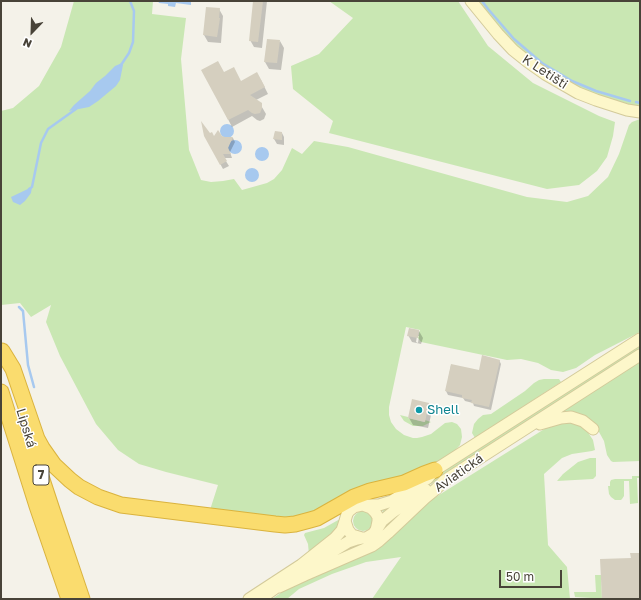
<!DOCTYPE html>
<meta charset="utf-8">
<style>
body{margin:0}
#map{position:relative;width:641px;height:600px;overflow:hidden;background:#f4f2e9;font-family:"Golos Text",sans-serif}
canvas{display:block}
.frame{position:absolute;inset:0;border:2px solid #484338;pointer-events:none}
.north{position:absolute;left:12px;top:12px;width:40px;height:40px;-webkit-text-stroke:3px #fff;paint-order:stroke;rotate:203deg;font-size:11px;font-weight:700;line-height:16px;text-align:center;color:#484338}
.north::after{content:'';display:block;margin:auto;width:14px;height:18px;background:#484338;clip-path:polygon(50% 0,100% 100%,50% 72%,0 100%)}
.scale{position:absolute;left:499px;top:570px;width:63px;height:18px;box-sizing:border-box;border:2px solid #484338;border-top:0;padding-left:5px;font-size:12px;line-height:14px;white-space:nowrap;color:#484338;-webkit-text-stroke:3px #fff;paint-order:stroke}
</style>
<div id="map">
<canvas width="641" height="600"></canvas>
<div class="frame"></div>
<div class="north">N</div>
<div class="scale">50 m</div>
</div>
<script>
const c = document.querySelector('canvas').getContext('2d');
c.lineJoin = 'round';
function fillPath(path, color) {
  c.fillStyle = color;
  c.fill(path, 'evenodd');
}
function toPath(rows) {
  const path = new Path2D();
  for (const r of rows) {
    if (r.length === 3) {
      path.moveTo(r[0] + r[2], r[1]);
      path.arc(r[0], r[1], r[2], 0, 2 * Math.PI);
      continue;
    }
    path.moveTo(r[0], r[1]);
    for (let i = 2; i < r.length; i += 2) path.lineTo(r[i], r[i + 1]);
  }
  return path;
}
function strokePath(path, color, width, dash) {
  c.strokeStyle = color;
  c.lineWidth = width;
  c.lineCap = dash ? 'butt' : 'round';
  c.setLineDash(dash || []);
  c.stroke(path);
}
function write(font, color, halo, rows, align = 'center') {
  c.font = font + ' "Golos Text",sans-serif';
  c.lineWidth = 3;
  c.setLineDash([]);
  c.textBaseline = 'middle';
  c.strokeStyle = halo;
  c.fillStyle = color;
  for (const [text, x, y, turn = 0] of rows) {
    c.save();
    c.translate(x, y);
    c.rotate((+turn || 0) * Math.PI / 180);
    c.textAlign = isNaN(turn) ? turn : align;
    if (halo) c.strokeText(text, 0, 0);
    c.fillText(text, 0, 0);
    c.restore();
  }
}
const green = toPath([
 [74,1,153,1,152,14,186,18,181,59,189,150,201,180,211,182,223,181,234,179,242,190,267,183,274,179,282,170,292,148,302,154,314,141,348,147,527,197,567,202,588,196,608,177,619,154,629,125,632,122,640,119,640,332,595,355,576,368,563,372,551,370,538,363,521,359,507,360,421,342,418,338,420,330,406,327,389,407,389,415,391,422,396,429,404,435,413,438,417,438,422,437,431,434,445,423,452,422,457,424,461,429,462,437,460,445,453,453,437,463,303,518,232,515,232,511,227,510,226,514,209,513,218,485,166,472,139,464,118,450,96,424,60,356,46,322,51,305,31,317,20,303,1,305,1,111,13,108,39,86,61,47],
 [329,1,458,1,488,46,533,83,599,116,615,122,613,136,607,157,597,171,579,185,547,189,329,133,333,121,293,89,291,66,319,54,353,18],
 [477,1,640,1,640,107,598,96,580,89,547,71,516,47],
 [640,344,640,350,409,498,383,513,382,509,390,506],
 [640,361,640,461,613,462,611,461,607,455,604,441,599,432,596,427,559,413],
 [544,379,559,379,561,382,475,438,472,433,474,424,478,419,483,415,491,414,525,391,534,383,539,380],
 [400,415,408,417,408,418,424,422,425,420,431,422,423,426,413,426,404,421],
 [566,421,576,424,583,427,587,431,593,440,595,450,592,451,572,454,562,458,544,474,548,545,567,567,570,599,372,599,401,557,366,562,332,574,299,589,287,599,272,599,285,590,330,568,423,505,554,423],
 [590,458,596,458,596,476,593,479,557,481,563,474,578,462],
 [632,476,640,476,640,478,637,478,638,503,630,504,629,481,624,481,624,496,622,499,621,500,615,500,611,497,609,494,608,486,610,486,610,482,611,480,615,479,632,479],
 [363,521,10],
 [340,519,339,527,309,555,308,544,304,535,305,533,324,528],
 [595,575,601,575,602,599,591,599,591,598,575,597,574,592,596,592]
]);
const water = toPath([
 [158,1,194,1,193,2,191,2,191,5,176,3,175,7,168,6,168,4,159,3],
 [122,63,123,65,120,80,116,86,98,101,89,107,69,111,74,105,90,91,96,83,105,76,115,66],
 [227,131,7],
 [235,147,7],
 [262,154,7],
 [252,175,7],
 [32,187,31,193,25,201,20,205,13,202,11,197]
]);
const shadow = toPath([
 [254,1,267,1,262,48,254,47,250,40],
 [219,9,223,16,221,43,208,42,204,35],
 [280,41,284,48,281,70,269,69,265,62],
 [203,70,224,74,241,82,261,80,268,94,256,100,259,102,266,114,264,119,260,121,257,120,252,116,232,127],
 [275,132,282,133,284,137,284,145,277,144,274,139],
 [205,136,214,138,221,137,225,138,233,138,235,142,230,152,232,158,224,158,229,166,223,169],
 [419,331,423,338,421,344,412,342,408,335],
 [417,336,419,336,418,343,416,342],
 [499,360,501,364,491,410,474,406,473,403,465,401,463,398,448,395,446,391,451,365,479,371],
 [428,404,432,411,428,428,413,425,409,418]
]);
const stream = toPath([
 [482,1,488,9,514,39,542,63,572,81,596,91,630,101],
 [121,65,129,53,133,42,134,11,130,1],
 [636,102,640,103],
 [29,189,32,187,41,143,48,129,76,109],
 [19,307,23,311,28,365,34,387]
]);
const building = toPath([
 [253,1,263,1,258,42,249,41],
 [206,7,220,8,219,18,220,18,217,37,203,35],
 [267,39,280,40,277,63,264,62],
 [218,61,224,72,234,67,241,81,257,72,265,87,250,95,262,103,262,108,260,113,255,114,252,113,248,110,228,120,201,70],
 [201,121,210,133,212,132,214,136,218,130,222,136,225,137,233,137,228,148,231,154,223,154,227,161,220,165,204,136],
 [275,131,282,132,282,140,273,139],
 [409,328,419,330,418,338,407,336],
 [482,355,500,360,489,407,471,403,472,400,462,398,462,395,445,391,451,364,479,370],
 [412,399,429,403,425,422,408,418],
 [630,553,639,553,639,558,640,558,640,599,602,599,600,559,631,558]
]);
const secondary = toPath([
 [471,1,498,34,513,50,528,62,545,74,578,93,596,100,627,110,640,112],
 [540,424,561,418,571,417,583,421,593,429],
 [363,505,379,505,392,501,428,478,435,470,640,339],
 [377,529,382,521,393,512,426,490],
 [307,567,348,542,357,539,362,538,366,538,373,534,376,530,377,526,378,521,378,517,375,512,371,508,363,505,354,507,349,511,347,514,345,521,348,530,352,535,362,538],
 [279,587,305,575,358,552,372,546,379,541,388,533,425,498,436,489,444,481,640,355],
 [249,599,301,565,335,538,342,530,345,521],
 [260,599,284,582]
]);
const highway = toPath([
 [2,351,13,369,37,439,42,448,54,465,70,480,79,487,98,497,121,505,275,524,285,525,295,524,310,520,317,518,354,497,370,491,404,483,424,474,435,470],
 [1,392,37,506,69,599],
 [28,437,53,513,82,599]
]);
const markers = [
 [419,410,4,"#0f9aa8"]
];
const shields = [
 [41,475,16]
];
const shieldNames = [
 ["7",41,475]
];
const streetNames = [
 ["K Letišti",545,72,33],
 ["Lipská",26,428,73],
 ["Aviatická",459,473,-35]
];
const cultureNames = [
 ["Shell",427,410]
];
fillPath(green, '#c9e7b3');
fillPath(water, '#a7c9ef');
fillPath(shadow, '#0003');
strokePath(stream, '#a7c9ef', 2.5);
fillPath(building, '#d5cfbf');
strokePath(secondary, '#d3ca9a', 13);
strokePath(highway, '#dab33e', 17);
strokePath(secondary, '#fdf7ca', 11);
strokePath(highway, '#fadc6e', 15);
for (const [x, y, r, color] of markers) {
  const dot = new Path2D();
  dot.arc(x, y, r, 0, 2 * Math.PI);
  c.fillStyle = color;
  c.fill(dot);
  strokePath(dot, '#fff', 1.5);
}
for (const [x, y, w] of shields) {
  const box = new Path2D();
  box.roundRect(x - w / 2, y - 10, w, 20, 3);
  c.fillStyle = '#fff';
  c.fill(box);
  strokePath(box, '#484338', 1);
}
write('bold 12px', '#484338', null, shieldNames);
write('13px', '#484338', '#fff', streetNames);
write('13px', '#0d838f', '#fff', cultureNames, 'left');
</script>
